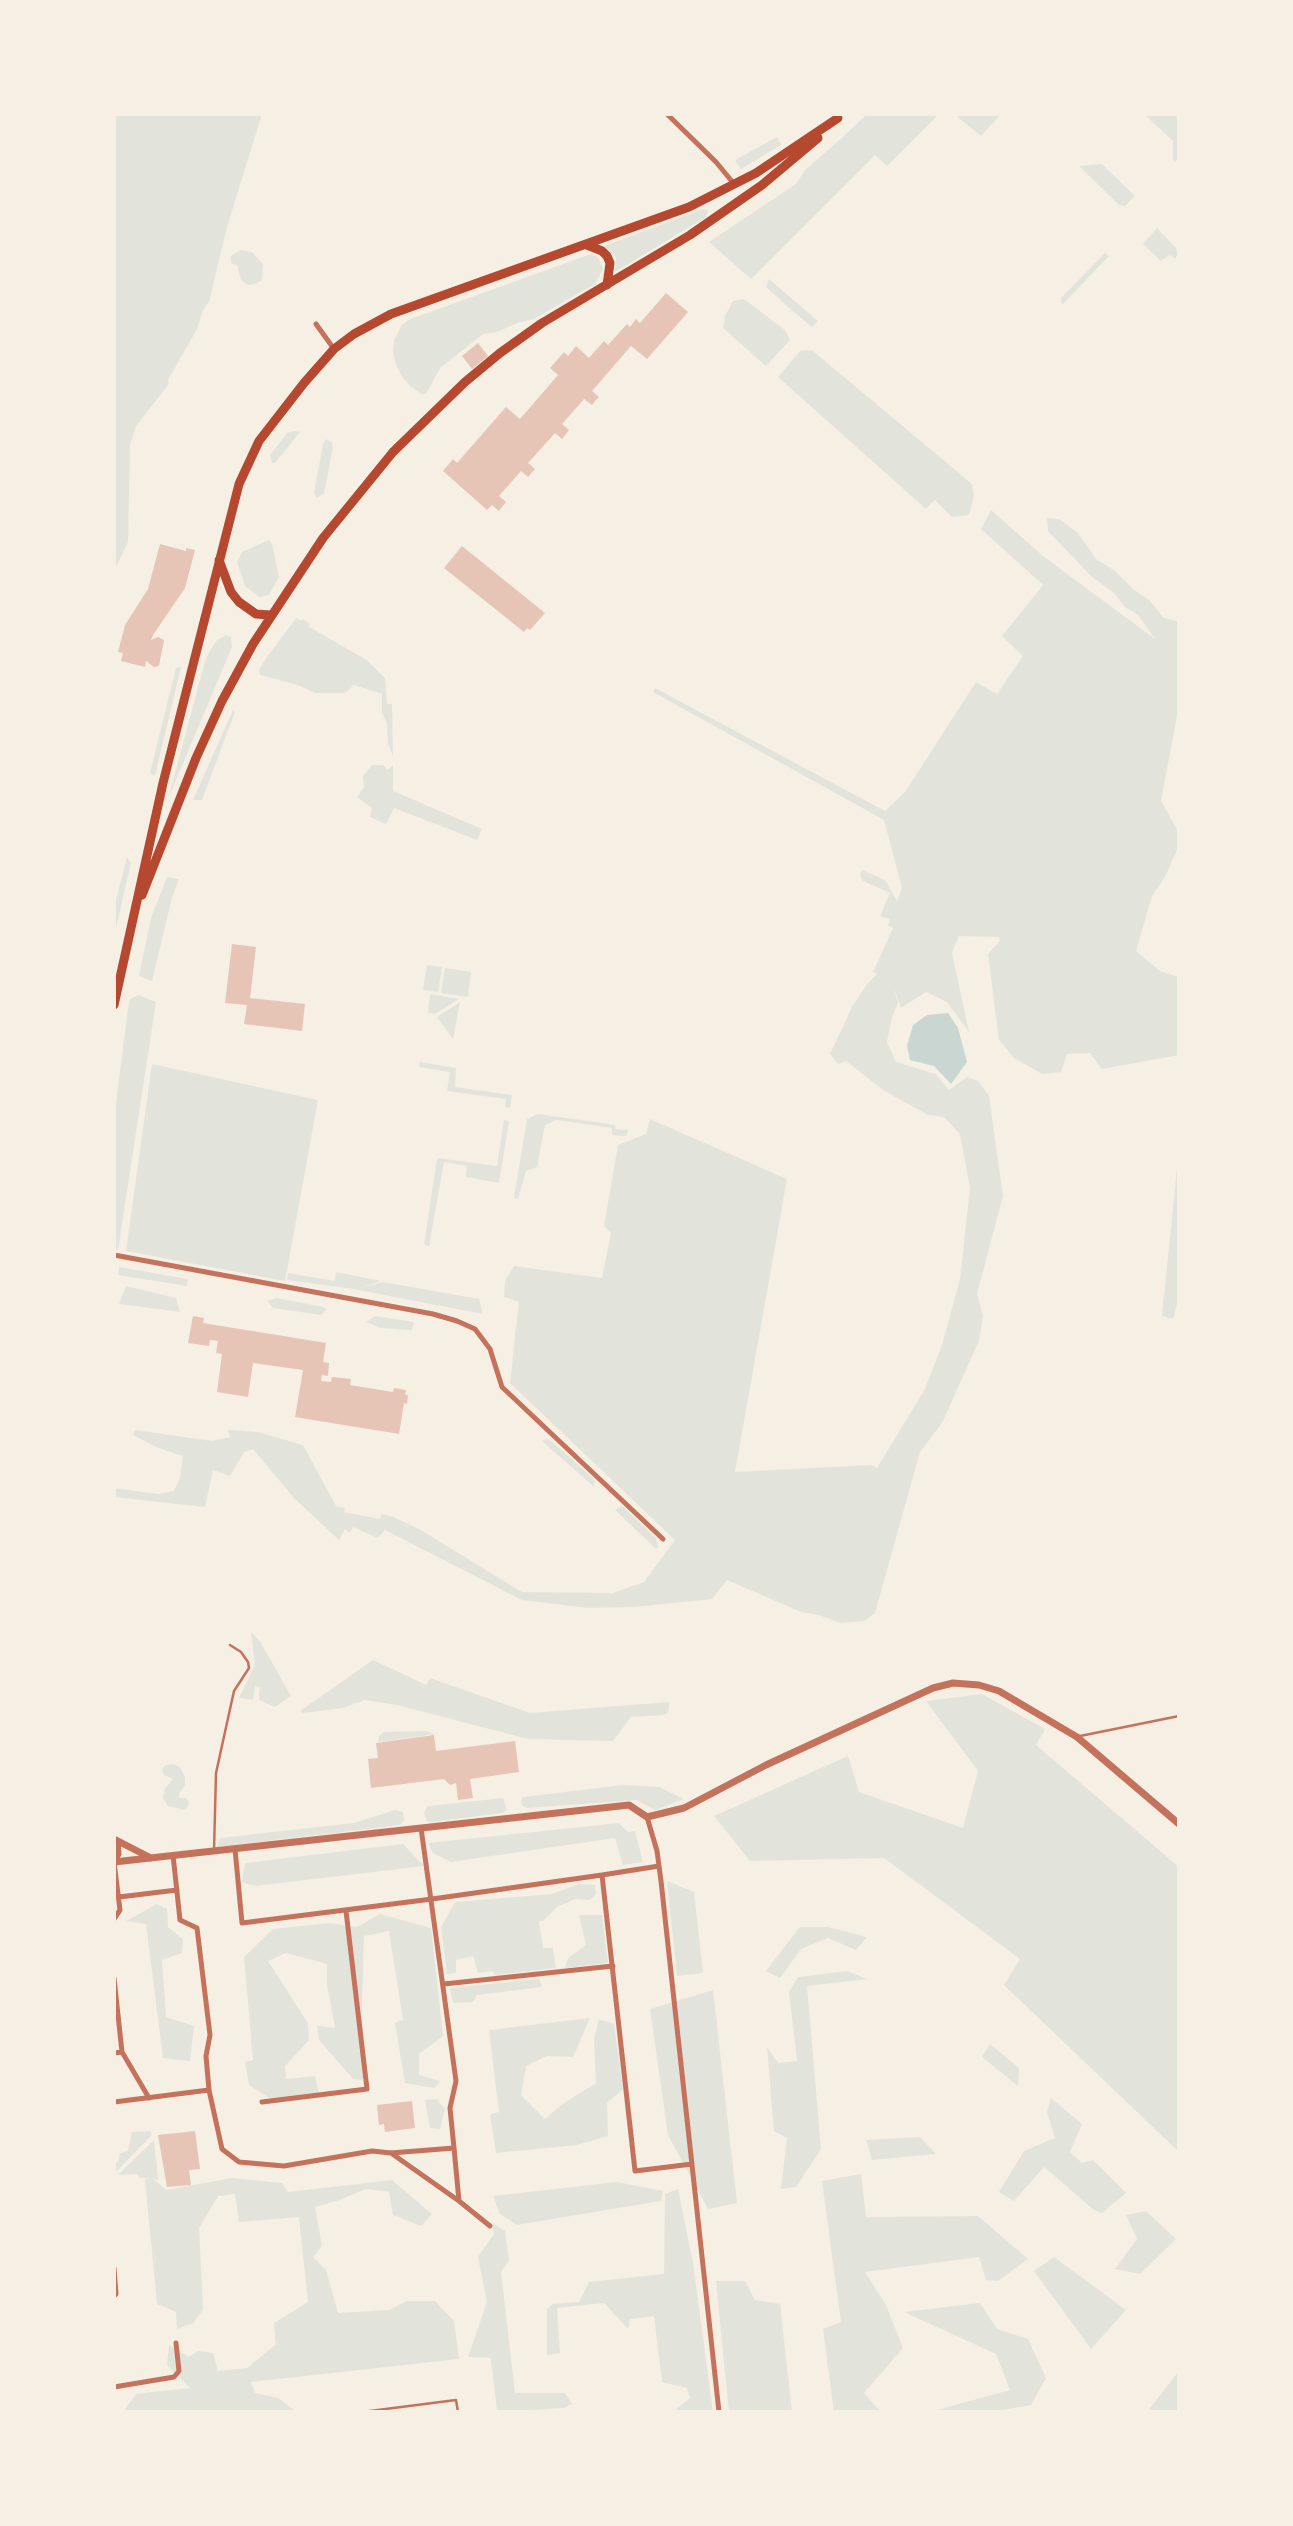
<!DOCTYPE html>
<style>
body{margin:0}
#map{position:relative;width:1293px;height:2526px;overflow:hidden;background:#f6efe4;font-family:Rubik,sans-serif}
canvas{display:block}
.frame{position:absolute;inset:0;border:116px solid #f6efe4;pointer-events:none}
</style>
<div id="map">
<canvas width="1293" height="2526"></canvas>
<div class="frame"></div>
</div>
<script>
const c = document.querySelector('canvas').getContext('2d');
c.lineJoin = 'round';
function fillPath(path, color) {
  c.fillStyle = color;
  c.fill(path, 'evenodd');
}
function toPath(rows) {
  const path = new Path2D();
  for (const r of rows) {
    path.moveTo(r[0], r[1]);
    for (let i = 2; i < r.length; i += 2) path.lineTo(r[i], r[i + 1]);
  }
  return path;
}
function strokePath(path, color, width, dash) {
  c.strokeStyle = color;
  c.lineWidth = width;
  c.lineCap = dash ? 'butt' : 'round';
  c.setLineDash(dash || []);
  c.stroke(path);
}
const green = toPath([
 [114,114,262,114,227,227,209,302,203,310,197,329,168,380,169,384,136,426,130,445,128,542,114,571],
 [867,114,939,114,887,166,875,155,751,279,709,242,796,184,805,170,844,136],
 [954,114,1001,114,981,136],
 [1144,114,1175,114,1179,119,1179,138,1177,141,1179,144,1179,158,1175,162,1173,161,1173,141],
 [777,137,781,145,741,169,735,160],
 [1102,164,1135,196,1125,206,1119,205,1079,166],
 [703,209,708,211,706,217,615,272,616,257,604,246],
 [1157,228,1176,248,1178,254,1175,259,1170,255,1161,261,1143,244],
 [240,250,252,252,263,264,262,280,255,284,248,285,241,280,237,265,231,263,231,256],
 [1105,253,1109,256,1062,305,1061,298],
 [591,254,598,257,603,269,595,284,534,319,520,322,497,332,483,334,440,368,426,394,422,394,411,387,403,378,396,365,393,352,394,340,401,326,408,320],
 [769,279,818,321,812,327,788,307,766,287],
 [744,299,785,330,790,340,766,366,723,328,725,316,733,301],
 [806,350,813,351,972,484,974,496,969,515,952,517,935,500,926,509,778,377,800,351],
 [294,431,300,432,275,463,272,463,270,455,287,433],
 [326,439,332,443,333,447,324,493,317,498,314,493,323,444],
 [991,510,1043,556,1155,639,1138,615,1125,607,1114,593,1092,577,1048,531,1047,518,1059,519,1078,533,1096,559,1115,571,1133,589,1149,600,1164,618,1179,622,1179,715,1177,716,1161,801,1179,833,1179,845,1165,877,1152,896,1136,951,1160,971,1179,977,1179,1055,1102,1069,1090,1053,1067,1054,1061,1072,1042,1074,1014,1058,999,1040,988,954,1000,941,999,937,959,936,952,953,969,1032,947,1002,926,992,901,1008,894,988,898,1003,892,1017,887,1042,896,1062,936,1074,949,1090,967,1077,978,1081,989,1096,1003,1196,977,1294,983,1315,979,1341,942,1423,920,1452,875,1613,864,1621,840,1623,819,1615,801,1612,727,1580,712,1599,634,1607,588,1608,522,1600,385,1530,378,1538,353,1527,350,1533,345,1529,339,1540,294,1498,253,1449,244,1452,230,1476,213,1470,205,1507,114,1497,114,1488,158,1494,174,1491,180,1478,183,1456,156,1447,133,1435,135,1430,212,1441,230,1437,228,1430,258,1432,303,1445,336,1506,345,1508,344,1512,380,1519,381,1514,391,1516,419,1529,522,1592,613,1593,644,1582,675,1540,510,1383,519,1302,504,1297,505,1281,514,1266,602,1278,611,1233,604,1226,618,1145,646,1134,650,1119,787,1179,735,1472,872,1465,877,1468,925,1389,942,1345,960,1279,970,1188,960,1134,944,1117,928,1115,883,1090,846,1061,838,1064,830,1054,853,1005,867,984,877,974,873,972,893,928,888,925,890,919,880,916,890,893,863,881,860,874,862,870,885,880,897,901,902,888,884,820,653,692,655,688,885,811,905,792,976,682,997,694,1023,656,1002,636,1043,585,981,529],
 [269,540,272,544,279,577,269,595,259,597,245,586,237,562,242,552],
 [296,618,302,621,303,619,310,624,309,627,367,660,385,678,387,704,392,704,393,756,388,744,387,723,382,713,382,694,354,685,345,693,315,693,298,685,260,675,259,670,267,657],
 [226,635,231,637,232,647,168,799,206,658,216,641],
 [181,667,155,776,150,773,176,668],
 [233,710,235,712,202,800,193,800],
 [372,765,384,765,387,770,393,765,393,791,482,829,477,840,394,808,386,824,370,817,372,808,357,797,364,787,363,776],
 [127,857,131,863,114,937,114,908],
 [167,877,179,879,172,898,152,981,139,976,151,918],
 [427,965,442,967,438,992,423,990],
 [445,968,471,972,468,997,441,993],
 [430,994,459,999,435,1014,428,1013],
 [138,995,156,1002,118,1250,114,1249,114,1119,128,1009,130,999],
 [460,1002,453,1039,437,1017],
 [420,1062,456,1068,455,1087,512,1095,510,1108,505,1107,506,1099,447,1091,450,1072,419,1067],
 [152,1064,318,1100,285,1281,126,1251],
 [538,1114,616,1125,615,1129,628,1130,626,1136,612,1135,612,1128,557,1120,545,1125,537,1167,526,1171,518,1199,514,1198,527,1119],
 [504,1120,509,1121,499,1183,466,1177,467,1166,444,1162,429,1246,424,1245,437,1158,497,1166],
 [1179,1149,1179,1296,1173,1319,1162,1316],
 [119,1267,188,1279,187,1286,118,1275],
 [336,1272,381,1281,360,1288,383,1282,479,1299,483,1314,353,1289,287,1280,288,1273,335,1281],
 [126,1286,176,1298,180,1312,119,1304],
 [276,1298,324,1307,326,1310,321,1315,273,1308,267,1301],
 [375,1316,414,1322,412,1330,381,1328,366,1322],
 [546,1439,551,1441,593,1478,595,1483,593,1486,542,1441],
 [622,1506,656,1538,658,1546,656,1549,615,1510],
 [251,1631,261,1643,291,1696,275,1707,259,1700,260,1687,255,1686,253,1700,239,1698,255,1665],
 [373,1660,426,1685,430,1678,530,1713,669,1702,668,1713,663,1715,631,1717,613,1741,528,1739,397,1705,365,1700,343,1708,303,1713,300,1711],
 [982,1694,1045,1729,1036,1745,1179,1867,1179,2152,1004,1985,1020,1959,884,1858,750,1861,714,1816,848,1756,859,1792,963,1828,978,1771,926,1701],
 [425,1731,436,1734,378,1742,379,1736,384,1732],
 [173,1764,180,1767,185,1777,185,1785,179,1794,180,1798,186,1798,189,1802,188,1807,184,1810,168,1806,163,1798,165,1788,173,1779,164,1775,162,1769,166,1765],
 [623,1785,659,1787,684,1799,655,1810,637,1800,527,1808,522,1805,521,1800,523,1797],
 [503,1798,507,1810,502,1813,431,1822,427,1821,424,1813,428,1806],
 [395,1810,403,1812,404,1820,400,1825,217,1847,220,1838,354,1823],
 [619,1823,628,1832,635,1831,643,1862,623,1865,615,1838,451,1862,433,1853,428,1843],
 [403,1844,424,1866,255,1886,242,1882,245,1863],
 [667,1881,694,1892,703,1973,677,1976],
 [579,1884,595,1885,596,1894,590,1900,576,1899,557,1907,543,1921,539,1921,543,1948,553,1948,556,1968,494,1975,493,1971,478,1973,473,1956,456,1960,456,1973,447,1974,441,1927,455,1902,552,1894],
 [157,1904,167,1909,168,1927,183,1939,182,1953,162,1960,166,2017,194,2026,190,2061,163,2058,146,1924,126,1921],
 [380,1914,431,1928,443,2036,419,2054,419,2075,440,2081,435,2088,405,2083,395,2023,403,2020,389,1931,364,1936,362,2004,365,2075,362,2080,353,2079,319,2040,317,2026,335,2028,327,1984,327,1964,286,1953,268,1961,308,2023,309,2040,285,2066,286,2079,315,2076,320,2098,274,2101,249,2085,245,2062,253,2060,244,1957,273,1929,330,1923,357,1927],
 [579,1915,602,1915,608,1963,565,1968,568,1958,586,1945],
 [800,1927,828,1927,867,1937,856,1950,828,1938,801,1949,780,1978,766,1971],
 [847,1971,867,1979,807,1986,821,2149,796,2187,781,2189,787,2138,774,2131,767,2047,778,2063,797,2061,789,1992,798,1977],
 [539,1979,542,1987,477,1995,473,2002,453,2003,450,1988],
 [713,1990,737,2203,708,2209,668,2135,650,2009],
 [590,2018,573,2057,547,2056,526,2066,521,2095,545,2119,561,2105,596,2083,594,2038,599,2019,614,2024,623,2089,607,2103,608,2136,577,2145,496,2153,490,2114,499,2112,489,2030],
 [990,2044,1019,2068,1018,2086,982,2057],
 [1051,2098,1082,2124,1070,2152,1082,2163,1093,2160,1126,2193,1102,2213,1094,2210,1044,2167,1014,2201,999,2192,1024,2151,1055,2138,1047,2112],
 [437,2099,445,2109,440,2129,430,2128,425,2100],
 [151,2131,152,2135,115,2173,114,2163,118,2162,120,2153,128,2151,132,2132],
 [920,2137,936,2154,872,2160,866,2140],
 [154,2140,158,2180,152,2178,166,2190,232,2178,282,2183,288,2192,392,2180,432,2214,421,2226,393,2215,389,2192,366,2189,339,2200,315,2207,322,2246,313,2257,326,2270,338,2313,389,2310,407,2301,435,2301,454,2321,459,2359,251,2382,255,2393,278,2398,297,2412,123,2412,136,2394,190,2388,167,2365,169,2345,189,2357,198,2351,213,2353,218,2371,247,2368,276,2344,274,2323,308,2302,299,2217,239,2222,235,2194,218,2196,199,2228,203,2310,193,2323,177,2329,176,2312,157,2304,145,2179,150,2178,140,2178,137,2174,118,2175],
 [861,2174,866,2217,978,2216,1028,2259,998,2281,986,2280,979,2257,865,2272,886,2305,903,2348,864,2393,881,2412,834,2412,823,2329,841,2322,822,2181],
 [617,2182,663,2191,661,2201,517,2225,500,2214,493,2196],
 [678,2189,693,2263,713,2412,673,2412,690,2398,687,2388,662,2382,654,2316,630,2319,628,2329,604,2303,557,2308,560,2353,547,2355,547,2309,553,2304,579,2302,589,2282,664,2274,665,2194],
 [1146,2211,1176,2239,1140,2274,1115,2269,1137,2239,1126,2215],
 [491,2222,505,2231,509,2261,501,2272,515,2393,565,2393,572,2404,564,2408,497,2412,491,2358,468,2357,487,2302,478,2257,494,2234],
 [1054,2257,1126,2310,1091,2349,1034,2271],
 [716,2281,745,2281,755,2300,780,2304,792,2412,729,2412],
 [980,2303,997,2329,1028,2339,1046,2378,1031,2405,991,2412,930,2412,1010,2390,996,2354,904,2312],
 [1179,2371,1179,2412,1147,2412]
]);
const water = toPath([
 [948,1013,958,1028,967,1062,951,1084,934,1066,910,1060,907,1046,913,1025,927,1015]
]);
const building = toPath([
 [666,293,688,312,647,359,631,346,592,391,599,397,595,401,592,405,584,399,562,424,569,430,562,439,555,433,528,463,535,469,528,477,521,471,499,496,506,502,499,511,492,505,487,510,443,471,453,459,457,463,506,407,520,419,558,375,550,368,564,352,568,356,576,346,589,358,604,341,608,345,627,324,630,327,636,319,640,323],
 [478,343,488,356,472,369,462,356],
 [160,544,186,551,186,548,195,550,185,588,153,635,151,640,158,637,164,640,159,666,154,667,146,661,145,667,121,661,123,653,118,652,125,625,148,589],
 [462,546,545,613,530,630,527,628,524,632,444,568],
 [232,944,256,947,250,998,305,1004,302,1031,244,1024,247,1005,225,1003],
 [193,1316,204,1318,203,1323,326,1343,323,1362,329,1363,328,1376,322,1375,321,1381,331,1382,332,1377,351,1379,350,1385,393,1392,394,1388,406,1390,405,1395,408,1395,407,1404,404,1403,399,1434,295,1417,303,1370,253,1363,248,1397,217,1392,222,1354,216,1353,218,1341,210,1340,209,1346,188,1343],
 [434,1735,436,1751,515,1741,519,1772,470,1779,473,1798,458,1800,456,1783,450,1785,444,1779,371,1788,368,1759,378,1758,376,1743],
 [412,2101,415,2128,385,2132,384,2124,379,2125,377,2105],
 [195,2131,200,2169,189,2170,191,2185,167,2187,158,2135]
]);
const service = toPath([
 [1080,1736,1179,1716],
 [214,1851,216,1773,234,1691,249,1668,248,1662,241,1652,230,1645],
 [362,2412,456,2400,458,2412]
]);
const minor = toPath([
 [667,114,716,162,735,185],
 [316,324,334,349],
 [114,1255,433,1314,457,1321,475,1329,490,1349,502,1387,663,1539],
 [647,1817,657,1851,661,1881,719,2412],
 [235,1849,242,1923,432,1899,602,1875],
 [173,1855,180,1920,197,1928,210,2035,206,2056,209,2090,222,2149,239,2162,284,2166,372,2151,391,2153,454,2148,450,2108,456,2081,421,1828],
 [659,1866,602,1875,635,2171,692,2164],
 [119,1897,177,1890],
 [114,1919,120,1910,114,1862],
 [114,1978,122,2052,114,2053],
 [444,1984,613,1966],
 [122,2052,149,2098],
 [114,2102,209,2090],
 [262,2102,367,2089,346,1911],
 [454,2148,459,2201,490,2226],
 [391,2153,459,2201],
 [114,2268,116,2294,114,2296],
 [114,2387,174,2377,179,2371,176,2343]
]);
const tertiary = toPath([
 [114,1839,151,1858],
 [114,1862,629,1805,647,1817,684,1808,766,1765,933,1688,953,1683,979,1685,999,1691,1077,1737,1179,1824],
 [114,1862,118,1854,117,1841]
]);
const primary = toPath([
 [587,245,602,251,607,256,610,263,607,285],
 [219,560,231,592,239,602,256,614,270,615],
 [142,895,196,758,222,701,253,644,323,538,393,452,465,382,500,353,542,323,690,235,762,185,818,138],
 [114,1005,163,783,239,484,259,441,304,383,334,349,354,334,391,314,689,207,756,173,838,118]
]);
fillPath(green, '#e2e4dc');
fillPath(water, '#c9d6d2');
fillPath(building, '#e6c5b7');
strokePath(service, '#c5725c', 2.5);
strokePath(minor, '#c5725c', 5);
strokePath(tertiary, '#c5725c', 7);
strokePath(primary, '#b5482f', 9);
</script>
